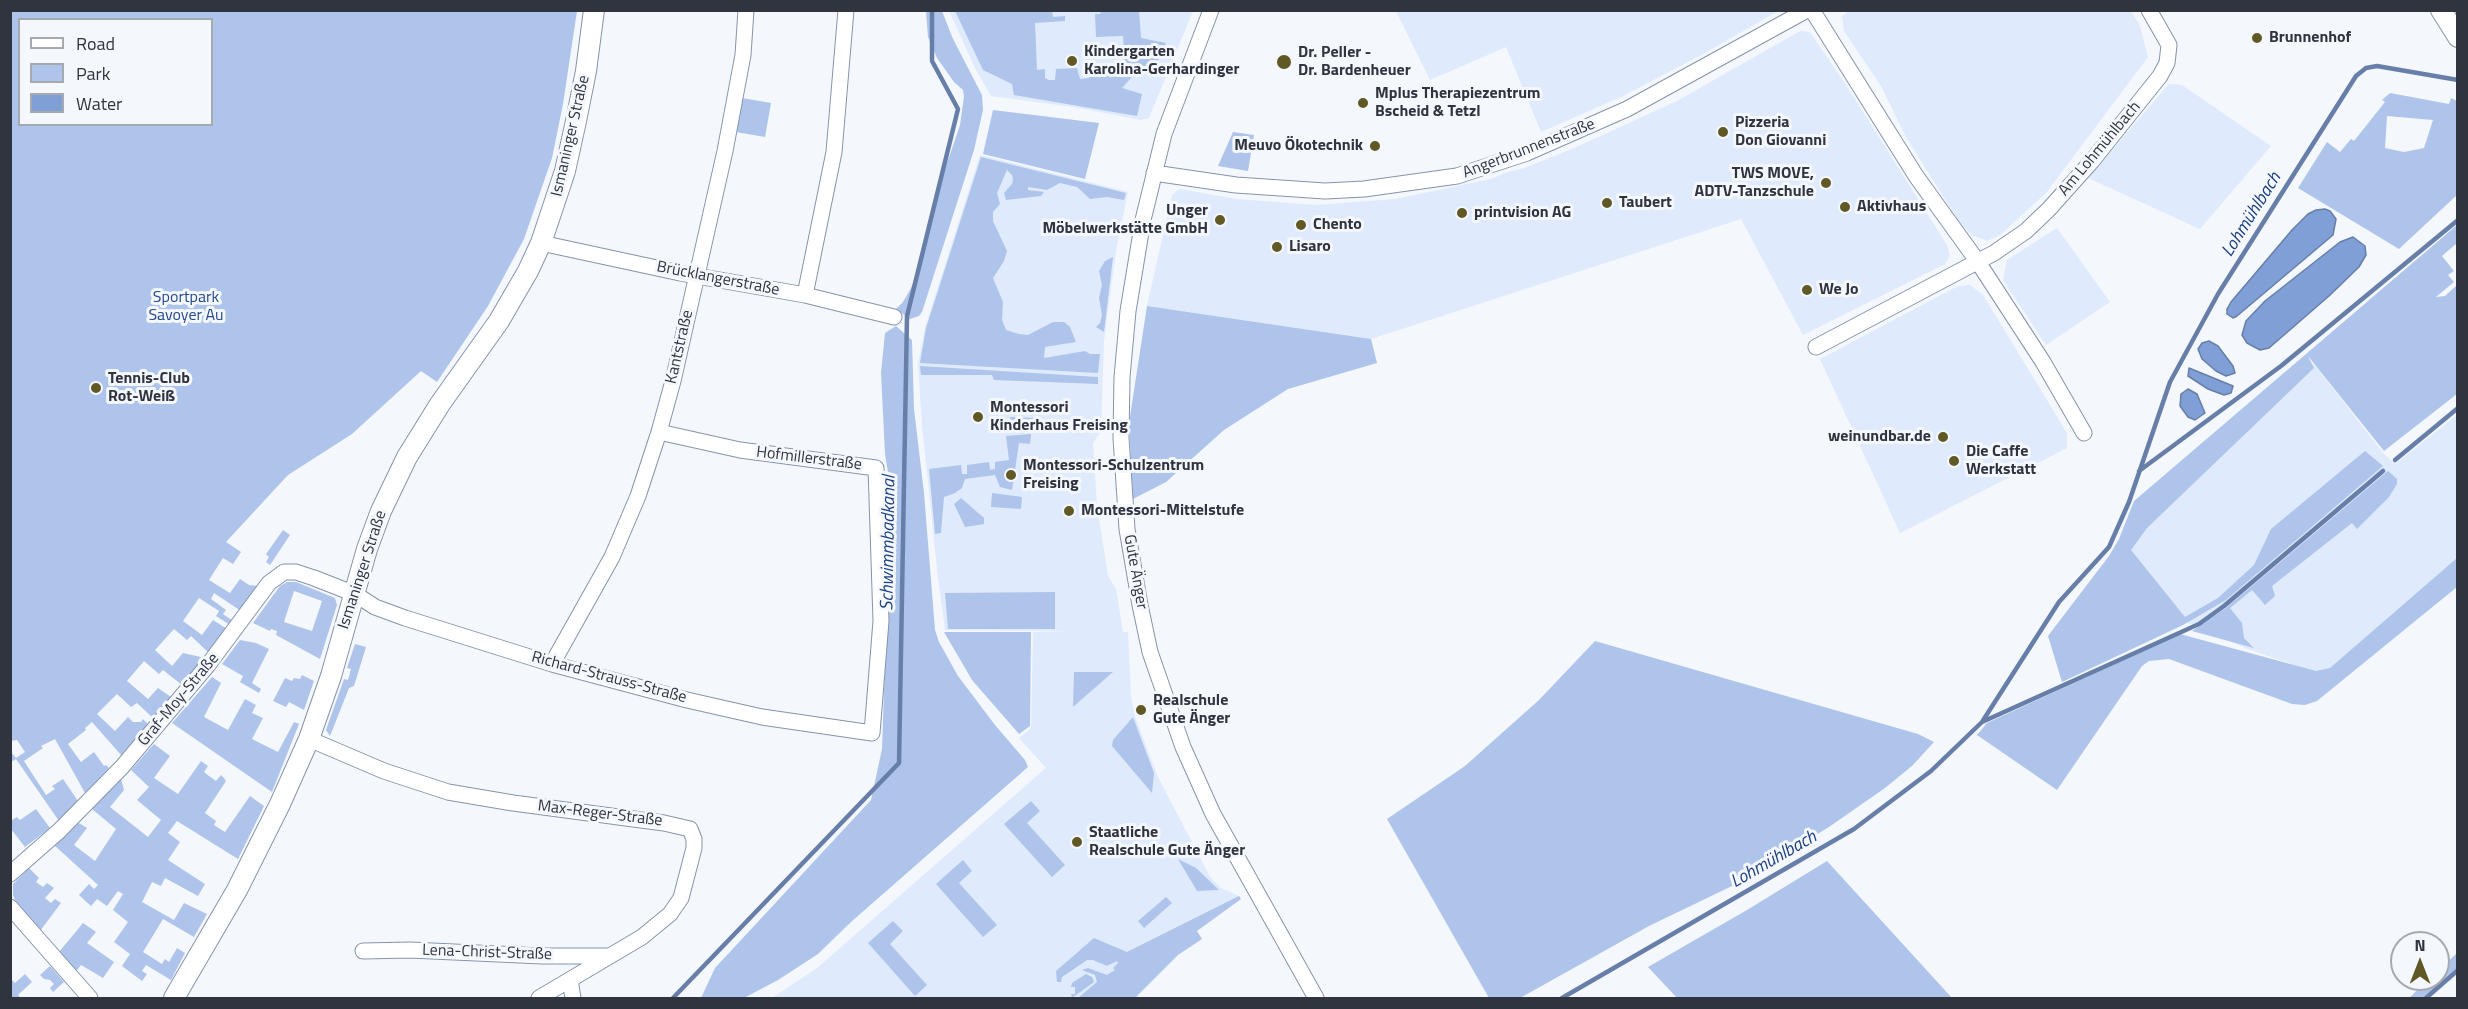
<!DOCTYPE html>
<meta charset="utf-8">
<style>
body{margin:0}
#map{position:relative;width:2468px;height:1009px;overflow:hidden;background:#f4f7fc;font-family:"Titillium Web",sans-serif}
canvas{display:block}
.frame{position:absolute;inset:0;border:12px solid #2f343e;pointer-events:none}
.legend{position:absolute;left:18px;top:18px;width:195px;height:108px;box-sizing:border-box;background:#f4f7fc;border:2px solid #a5a9b0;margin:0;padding:8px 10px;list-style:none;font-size:18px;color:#2f343e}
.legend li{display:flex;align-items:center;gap:12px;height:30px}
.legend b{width:30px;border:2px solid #a5a9b0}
.north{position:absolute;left:2390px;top:931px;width:60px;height:60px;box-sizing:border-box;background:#f4f7fc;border:2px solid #a5a9b0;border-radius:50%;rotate:0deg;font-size:16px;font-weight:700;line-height:24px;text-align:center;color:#2f343e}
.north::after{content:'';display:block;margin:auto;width:21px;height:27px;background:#605925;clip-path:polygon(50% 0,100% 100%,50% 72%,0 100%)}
</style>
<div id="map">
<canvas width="2468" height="1009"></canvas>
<div class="frame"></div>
<ul class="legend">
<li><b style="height:8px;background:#fff"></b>Road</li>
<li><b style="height:16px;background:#aec4eb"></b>Park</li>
<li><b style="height:16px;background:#7f9fd6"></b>Water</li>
</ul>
<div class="north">N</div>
</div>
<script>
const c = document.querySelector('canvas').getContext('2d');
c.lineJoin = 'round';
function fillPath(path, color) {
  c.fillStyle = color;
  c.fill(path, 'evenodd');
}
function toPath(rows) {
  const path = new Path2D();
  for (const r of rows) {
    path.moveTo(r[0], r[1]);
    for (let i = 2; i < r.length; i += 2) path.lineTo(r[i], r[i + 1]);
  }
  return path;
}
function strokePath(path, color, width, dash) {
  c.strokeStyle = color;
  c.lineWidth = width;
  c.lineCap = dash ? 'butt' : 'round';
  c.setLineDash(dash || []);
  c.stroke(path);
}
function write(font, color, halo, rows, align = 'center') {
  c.font = font + ' "Titillium Web",sans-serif';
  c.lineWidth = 6;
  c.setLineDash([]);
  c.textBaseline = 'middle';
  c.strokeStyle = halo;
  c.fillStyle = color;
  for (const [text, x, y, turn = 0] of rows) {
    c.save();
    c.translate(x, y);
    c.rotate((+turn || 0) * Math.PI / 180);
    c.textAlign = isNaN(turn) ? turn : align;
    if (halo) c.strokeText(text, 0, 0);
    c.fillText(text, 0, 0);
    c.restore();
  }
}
const built = toPath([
 [949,11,1193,11,1149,118,1141,120,1074,107,991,96,976,70],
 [1396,11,1778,11,1705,53,1623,96,1541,132,1506,47,1430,80],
 [1849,11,2131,11,2140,26,2148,57,2046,193,2000,235,1987,241,1972,235,1960,223,1906,137,1881,86,1844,31,1842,16],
 [1800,31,1810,32,1850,91,1947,245,1950,256,1945,264,1803,335,1741,219,1371,339,1147,306,1172,195,1179,189,1237,199,1316,205,1395,199,1491,179,1508,172,1524,168,1572,149,1677,101],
 [2169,84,2182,85,2271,146,2200,229,2088,178],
 [980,155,1128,192,1116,251,1104,341,1101,431,1093,443,1097,506,1108,576,1116,589,1123,632,1128,632,1131,697,1135,717,1158,777,1210,877,1221,888,1239,896,1241,899,1095,998,772,998,817,968,1046,768,1019,738,1031,728,1033,632,1072,631,945,630,937,569,922,425,918,364,925,328],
 [2057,228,2110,302,2046,345,2003,280,2007,260],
 [1970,285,1983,295,2067,433,2067,448,1900,533,1820,359,1958,286],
 [2313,363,2384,454,2395,464,2457,415,2457,573,2323,675,2245,648,2184,621,2127,549,2144,524]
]);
const green = toPath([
 [11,11,577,11,563,104,552,158,524,239,488,306,437,382,421,371,352,434,288,475,226,542,241,552,233,564,223,558,209,580,230,593,240,579,249,585,259,586,241,611,214,593,211,599,226,610,223,614,233,621,230,625,216,616,219,611,199,598,183,621,202,635,213,620,227,629,209,653,191,636,187,640,174,629,155,650,172,666,183,653,205,658,182,685,163,670,159,674,144,661,127,681,148,699,158,688,171,697,153,718,137,703,131,707,117,694,97,714,115,731,128,717,133,722,141,722,143,719,148,724,121,755,92,722,85,728,86,730,68,744,81,762,94,752,104,766,106,765,109,768,85,793,55,739,41,746,43,748,24,761,46,795,55,789,52,786,63,779,78,801,59,821,16,759,11,762,10,751,16,758,25,752,17,740,10,741],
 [20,20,212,20,212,124,20,124],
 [926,11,942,11,953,39,982,95,983,110,974,150,922,312,919,316,910,319,896,309,903,302,911,288,923,257,942,178,960,125,964,96,963,90,954,82,937,58,928,37],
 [955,11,1052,11,1053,17,1065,16,1065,21,1035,23,1037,70,1045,69,1045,78,1049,80,1055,80,1056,69,1077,68,1080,79,1089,78,1088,67,1109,66,1110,76,1117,76,1121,73,1122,66,1125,65,1123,36,1096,37,1095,14,1100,14,1101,12,1139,11,1141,38,1166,43,1153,72,1139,69,1122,88,1142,94,1137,116,1014,95,1012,84,983,70],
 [2390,93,2449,104,2451,98,2457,101,2457,195,2399,249,2298,188,2327,142,2340,152,2351,139,2354,141,2385,102,2382,100],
 [2387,116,2433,120,2424,148,2404,152,2385,148],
 [742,98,771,103,765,137,736,132],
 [993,110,1099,123,1085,179,983,154],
 [1233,132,1254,135,1248,171,1218,166],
 [981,157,1126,193,1124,200,1107,197,1090,199,1077,187,1060,183,1047,190,1028,187,1028,190,1044,192,1041,196,1006,200,1004,193,1012,184,1013,179,1012,175,1007,170,997,193,1000,204,993,212,993,221,1007,251,1004,261,993,278,1003,302,1002,320,1006,330,1019,334,1028,335,1053,322,1064,322,1070,327,1076,342,1045,347,1044,358,1085,351,1090,354,1100,354,1098,373,920,363,926,328],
 [2457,225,2457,243,2442,256,2454,271,2448,275,2454,282,2436,297,2445,296,2457,285,2457,394,2384,451,2308,356,2314,368,2147,528,2131,550,2185,617,2218,598,2254,565,2271,529,2365,451,2383,466,2226,600,2183,625,2062,682,2048,636,2109,556,2119,539,2134,501],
 [1113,257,1104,332,1096,327,1100,323,1102,315,1099,298,1102,285,1099,271,1105,261],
 [1147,306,1371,339,1377,363,1288,389,1224,430,1166,482,1133,499,1129,423],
 [896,326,912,340,914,409,924,493,935,630,939,642,958,676,995,725,1025,760,1028,767,851,922,818,954,778,980,744,998,701,998,715,968,871,800,882,749,891,490,885,454,881,373,885,333],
 [920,366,1098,377,1098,384,994,380,992,375,921,375],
 [1010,417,1033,418,1032,432,1012,433],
 [1031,434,1030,444,1019,443,1012,490,1000,487,995,475,965,479,962,488,955,493,944,497,941,533,935,534,929,469,961,465,962,474,967,474,967,465,989,462,990,470,995,469,995,462,1009,460,1006,436],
 [2388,471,2397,479,2397,484,2389,497,2357,529,2352,523,2272,586,2275,596,2265,605,2252,590,2230,608,2242,623,2244,638,2254,648,2192,631,2226,608],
 [992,493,1022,497,1021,509,991,507],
 [961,498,984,518,984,524,965,527,954,504],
 [283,530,290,535,270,565,266,562,269,557,266,554],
 [2457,558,2457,587,2317,701,2305,705,2292,704,2169,659,2149,661,2142,666,2057,790,1977,735,1987,723,2180,634,2316,671,2330,668],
 [287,582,296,582,335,598,337,605,320,659,276,635,277,631,271,629,270,631,253,623,280,586],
 [294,591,322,601,312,631,284,622],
 [1055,592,1055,629,948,629,945,593],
 [944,632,1031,632,1030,726,1019,734,972,680],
 [240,640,256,643,269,649,252,683,261,689,259,693,240,682,243,676,222,664],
 [1595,641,1918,734,1934,742,1912,766,1885,788,1829,827,1730,887,1649,926,1520,998,1489,998,1387,819,1465,766,1539,700],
 [355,644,366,647,354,686,349,688,330,736,326,730,344,679,348,680,351,669,347,668],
 [1074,672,1113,672,1073,707],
 [302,675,314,681,304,710,289,702,286,707,273,701,285,678,292,681,294,678,300,679],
 [212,677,221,683,204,717,228,730,245,699,256,705,252,713,263,718,252,739,278,752,294,722,299,724,272,792,172,723],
 [1133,717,1154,773,1152,793,1112,746,1113,740],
 [154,744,170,756,154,778,178,794,201,761,208,766,204,772,209,776,216,781,221,775,224,778,226,781,205,813,216,821,214,825,225,832,250,796,264,806,238,859,177,821,168,833,180,842,168,860,205,884,198,896,165,878,161,886,152,882,142,902,174,920,184,903,207,914,194,937,163,919,143,952,162,964,165,959,169,962,177,948,185,953,171,980,146,965,142,971,147,974,142,981,122,966,130,954,114,942,128,922,113,910,123,894,118,891,107,906,97,899,91,906,79,895,89,884,94,889,98,885,54,845,79,823,87,828,74,845,95,861,116,829,92,809,121,779,124,790,110,807,148,837,161,820,137,800,149,787,131,770],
 [1031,801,1040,811,1027,823,1065,865,1052,877,1004,824],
 [36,809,50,828,25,847,11,829,11,818,12,820,17,817,20,820],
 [1178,859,1196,868,1219,890,1197,891],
 [963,860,972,871,959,883,997,925,983,937,936,884],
 [1827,861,1952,998,1677,998,1648,967,1747,910],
 [29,868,39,878,36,882,43,887,47,883,54,888,45,898,51,903,55,899,61,903,40,931,15,900,13,895,13,884],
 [1239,896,1241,899,1197,931,1202,939,1178,955,1135,998,1078,998,1097,982,1095,975,1082,970,1088,968,1107,975,1115,970,1113,968,1118,963,1117,961,1107,966,1093,960,1087,960,1062,977,1061,982,1057,982,1056,971,1094,938,1127,952],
 [1166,897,1172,903,1144,928,1138,921],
 [893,921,903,931,890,944,927,985,915,996,868,943],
 [83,923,96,932,87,943,114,962,103,978,81,965,75,973,59,952],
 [2457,953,2457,968,2424,998,2409,998,2429,979,2438,979,2438,971],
 [50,966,64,982,53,992,50,988,54,984,50,980,44,979,40,975],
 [25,974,32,982,18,995,21,998,11,998,11,979,15,983],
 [1086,974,1092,977,1094,982,1072,998,1071,994,1075,994,1075,987,1071,987,1072,983]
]);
const water = toPath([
 [2325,209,2330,211,2336,219,2333,235,2237,316,2233,318,2227,314,2227,309,2231,302,2292,230,2308,214,2316,210,2325,209],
 [2353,237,2365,246,2366,255,2359,267,2329,296,2269,348,2260,350,2247,343,2242,335,2246,321,2265,301,2340,242,2353,237],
 [2209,341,2218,346,2233,366,2235,373,2226,376,2216,371,2202,359,2198,349,2202,343,2209,341],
 [2189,368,2233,386,2231,393,2224,395,2208,389,2188,376,2189,368],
 [2188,389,2197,394,2205,413,2195,420,2188,417,2180,406,2181,394,2188,389]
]);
const stream = toPath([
 [2395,460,2458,408],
 [2139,471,2281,366,2458,220],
 [1982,722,2199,624,2224,606,2383,471],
 [673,998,899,763,907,316,958,109,932,61,932,10],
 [1562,998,1854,829,1931,771,1982,722,2059,602,2109,547,2129,502,2170,382,2218,294,2356,76,2366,68,2377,66,2458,80],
 [2426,998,2458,970]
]);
const minor = toPath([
 [1211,10,1164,134,1143,220,1128,311,1122,377,1121,438,1127,529,1140,605,1150,652,1183,747,1213,814,1316,998],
 [1812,10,1916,176,1978,262,2043,362,2084,433],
 [1154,173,1236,185,1325,191,1364,189,1457,176,1527,153,1627,109,1807,10],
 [541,243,680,273,805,295,894,317],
 [805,295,834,152,846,10],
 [1816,347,1994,253,2026,231,2049,209,2092,161,2160,76,2167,63,2169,45,2149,10],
 [552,664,612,557,638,496,659,432,673,381,725,151,743,55,746,10],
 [309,739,384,771,448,792,513,803,664,823,690,829,694,839,694,848,681,898,670,914,642,937,539,998],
 [10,874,59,831,122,767,208,665,269,583,284,572,296,572,314,578,355,594,375,607,405,618,552,664,687,700,762,717,872,733,881,621,876,468,740,450,659,432],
 [10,907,90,998],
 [363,951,410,950,542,956,610,956],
 [570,980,573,998]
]);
const tertiary = toPath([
 [2441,10,2458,37],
 [174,998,237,890,280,804,309,739,331,676,367,549,381,511,407,457,440,404,499,321,528,271,541,243,565,171,576,121,586,71,594,10]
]);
const markers = [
 [2257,38,6,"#605925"],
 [1072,61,6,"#605925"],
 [1284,62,8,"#605925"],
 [1363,103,6,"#605925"],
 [1723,132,6,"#605925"],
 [1375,146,6,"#605925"],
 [1826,183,6,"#605925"],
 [1607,203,6,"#605925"],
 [1845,207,6,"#605925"],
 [1462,213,6,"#605925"],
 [1220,220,6,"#605925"],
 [1301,225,6,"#605925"],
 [1277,247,6,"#605925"],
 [1807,290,6,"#605925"],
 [96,388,6,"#605925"],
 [978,417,6,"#605925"],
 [1943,437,6,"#605925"],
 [1954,461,6,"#605925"],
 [1011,475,6,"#605925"],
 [1069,511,6,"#605925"],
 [1141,710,6,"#605925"],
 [1077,842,6,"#605925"]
];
const poiNames = [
 ["Brunnenhof",2269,38],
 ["Kindergarten",1084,52],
 ["Karolina-Gerhardinger",1084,70],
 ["Dr. Peller -",1298,53],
 ["Dr. Bardenheuer",1298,71],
 ["Mplus Therapiezentrum",1375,94],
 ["Bscheid & Tetzl",1375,112],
 ["Pizzeria",1735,123],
 ["Don Giovanni",1735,141],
 ["Meuvo Ökotechnik",1363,146,"right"],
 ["TWS MOVE,",1814,174,"right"],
 ["ADTV-Tanzschule",1814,192,"right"],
 ["Taubert",1619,203],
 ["Aktivhaus",1857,207],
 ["Unger",1208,211,"right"],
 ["Möbelwerkstätte GmbH",1208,229,"right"],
 ["printvision AG",1474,213],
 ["Chento",1313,225],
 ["Lisaro",1289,247],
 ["We Jo",1819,290],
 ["Tennis-Club",108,379],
 ["Rot-Weiß",108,397],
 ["Montessori",990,408],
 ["Kinderhaus Freising",990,426],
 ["weinundbar.de",1931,437,"right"],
 ["Die Caffe",1966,452],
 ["Werkstatt",1966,470],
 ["Montessori-Schulzentrum",1023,466],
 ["Freising",1023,484],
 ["Montessori-Mittelstufe",1081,511],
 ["Realschule",1153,701],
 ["Gute Änger",1153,719],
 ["Staatliche",1089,833],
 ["Realschule Gute Änger",1089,851]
];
const streetNames = [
 ["Ismaninger Straße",571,136,-77],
 ["Angerbrunnenstraße",1529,149,-21],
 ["Am Lohmühlbach",2100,149,-50],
 ["Brücklangerstraße",718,279,11],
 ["Kantstraße",680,347,-77],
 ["Hofmillerstraße",809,459,7],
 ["Ismaninger Straße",363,570,-72],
 ["Gute Änger",1135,572,80],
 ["Richard-Strauss-Straße",609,678,15],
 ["Graf-Moy-Straße",179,700,-50],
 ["Max-Reger-Straße",600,814,7],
 ["Lena-Christ-Straße",487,953,2]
];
const parkNames = [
 ["Sportpark",186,298],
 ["Savoyer Au",186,316]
];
const waterNames = [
 ["Lohmühlbach",2252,215,-58],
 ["Schwimmbadkanal",889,543,-89],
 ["Lohmühlbach",1774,860,-30]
];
fillPath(built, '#dfeafd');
fillPath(green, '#aec4eb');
fillPath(water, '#7f9fd6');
strokePath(water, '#677fa8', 1.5);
strokePath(stream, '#677fa8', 4.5);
strokePath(minor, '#8694ab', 17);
strokePath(tertiary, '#8694ab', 22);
strokePath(minor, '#fff', 15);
strokePath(tertiary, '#fff', 20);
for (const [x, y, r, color] of markers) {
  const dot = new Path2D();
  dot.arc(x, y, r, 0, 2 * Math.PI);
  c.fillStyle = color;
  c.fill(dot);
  strokePath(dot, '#f4f7fc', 2);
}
write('bold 16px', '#2f343e', '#f4f7fc', poiNames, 'left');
write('16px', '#2f343e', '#f4f7fc', streetNames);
write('16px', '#254a8d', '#f4f7fc', parkNames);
write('italic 18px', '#1b3f81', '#f4f7fc', waterNames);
</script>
